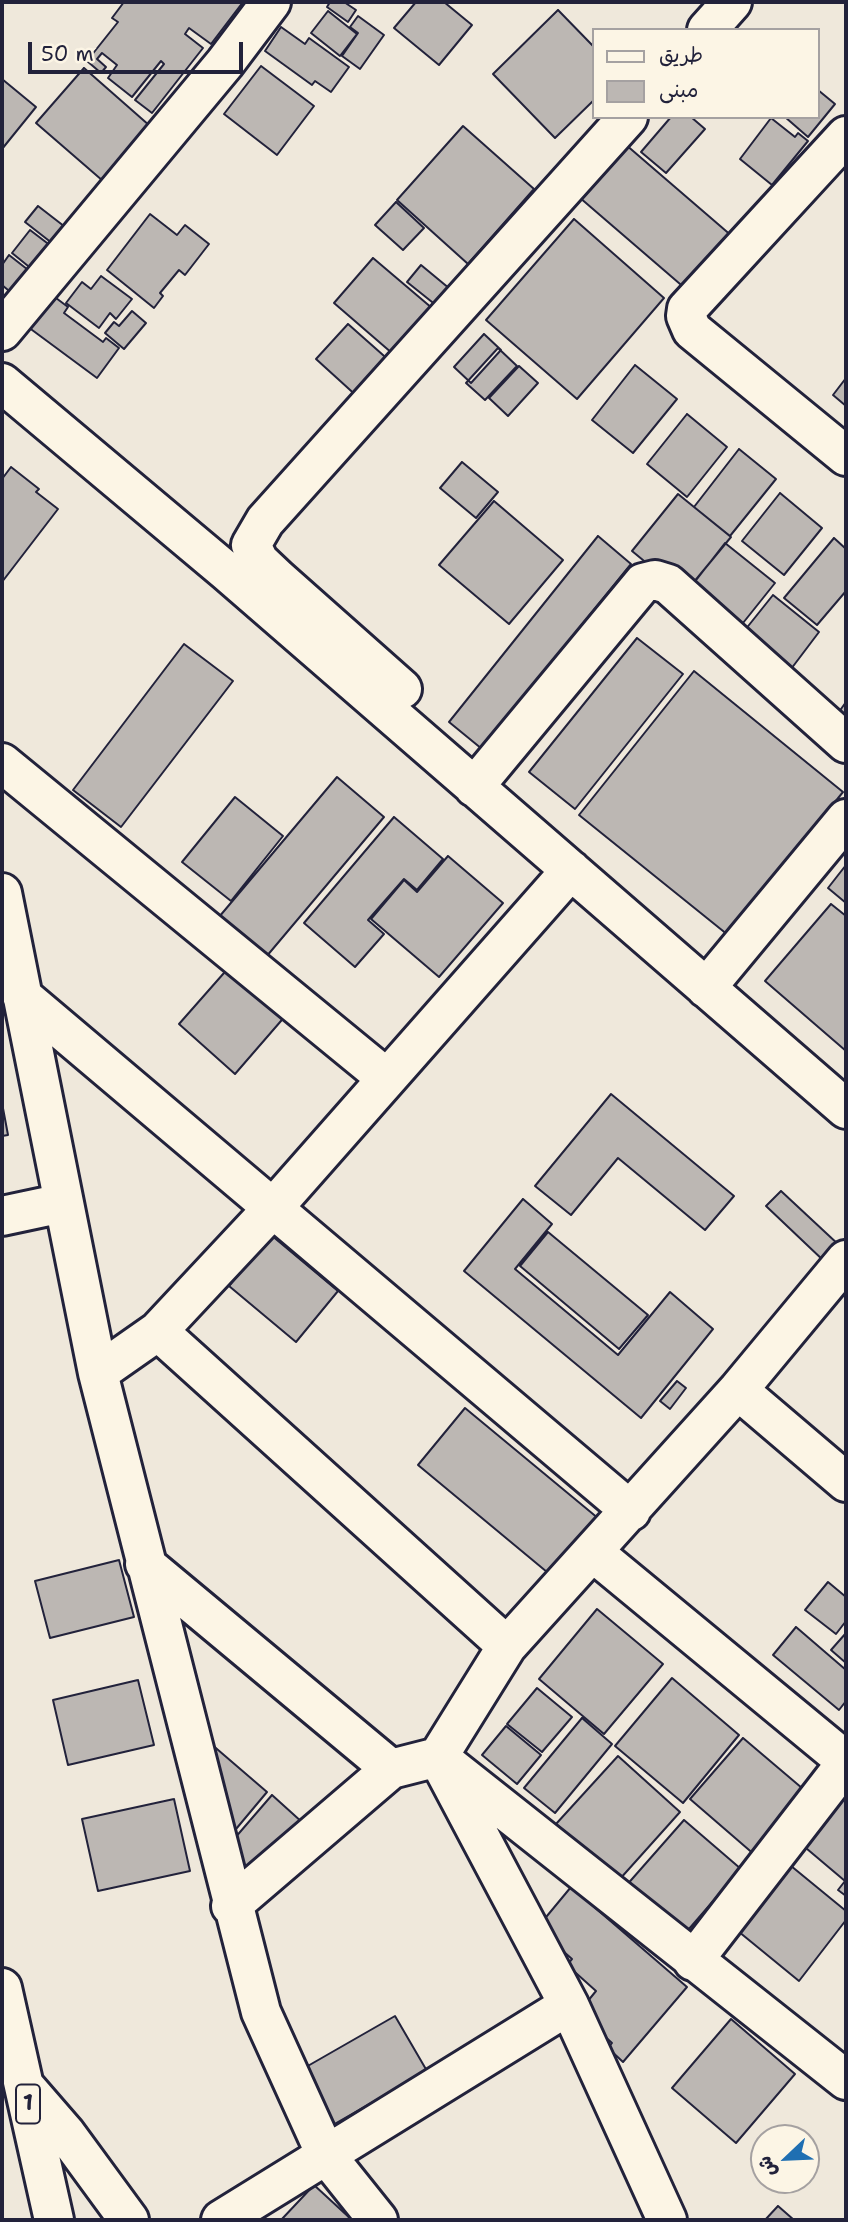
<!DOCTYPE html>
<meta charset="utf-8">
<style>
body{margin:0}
#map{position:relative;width:848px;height:2222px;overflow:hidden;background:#efe8db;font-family:"Shantell Sans","Playpen Sans Arabic",sans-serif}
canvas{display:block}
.frame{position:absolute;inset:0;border:4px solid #22223b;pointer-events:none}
.legend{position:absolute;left:592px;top:28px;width:228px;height:91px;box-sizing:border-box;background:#fcf5e5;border:2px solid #a5a1a1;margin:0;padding:9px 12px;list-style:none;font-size:21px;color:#22223b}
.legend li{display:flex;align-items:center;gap:14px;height:35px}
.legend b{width:35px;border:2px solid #a5a1a1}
.north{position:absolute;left:750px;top:2124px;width:70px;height:70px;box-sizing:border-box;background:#fcf5e5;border:2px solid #a5a1a1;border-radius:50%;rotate:247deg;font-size:19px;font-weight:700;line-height:28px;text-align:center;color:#22223b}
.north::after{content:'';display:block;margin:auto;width:24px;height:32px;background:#1f6fb2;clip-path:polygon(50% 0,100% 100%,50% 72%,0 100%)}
.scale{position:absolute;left:28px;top:42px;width:215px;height:32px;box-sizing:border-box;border:4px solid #22223b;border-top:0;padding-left:9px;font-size:21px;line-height:24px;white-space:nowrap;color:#22223b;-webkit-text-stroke:5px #fcf5e5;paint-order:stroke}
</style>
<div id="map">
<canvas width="848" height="2222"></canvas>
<div class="frame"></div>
<ul class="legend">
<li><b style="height:9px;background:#fcf5e5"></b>طريق</li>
<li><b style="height:19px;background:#bcb7b3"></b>مبنى</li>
</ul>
<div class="north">ش</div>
<div class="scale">50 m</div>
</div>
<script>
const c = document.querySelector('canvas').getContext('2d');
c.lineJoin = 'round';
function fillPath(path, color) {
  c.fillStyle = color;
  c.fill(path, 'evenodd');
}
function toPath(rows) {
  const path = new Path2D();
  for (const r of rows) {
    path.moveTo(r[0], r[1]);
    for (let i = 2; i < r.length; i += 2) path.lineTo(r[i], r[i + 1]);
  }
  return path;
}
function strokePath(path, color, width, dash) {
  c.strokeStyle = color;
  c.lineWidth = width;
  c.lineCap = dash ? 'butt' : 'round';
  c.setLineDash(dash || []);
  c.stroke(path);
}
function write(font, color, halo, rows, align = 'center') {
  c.font = font + ' "Shantell Sans",sans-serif';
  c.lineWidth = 6;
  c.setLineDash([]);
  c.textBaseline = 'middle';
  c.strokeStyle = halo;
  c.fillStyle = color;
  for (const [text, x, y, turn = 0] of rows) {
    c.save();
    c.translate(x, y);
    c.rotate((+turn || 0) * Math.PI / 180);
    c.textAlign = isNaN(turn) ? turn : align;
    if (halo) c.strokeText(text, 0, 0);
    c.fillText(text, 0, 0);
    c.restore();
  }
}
const building = toPath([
 [124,2,243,2,211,44,189,28,185,34,203,48,152,113,135,100,164,64,161,61,132,97,108,78,117,65,102,53,97,59,106,67,101,73,87,61,118,22,112,18,124,2],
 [330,2,344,2,356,10,348,22,327,7,330,2],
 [416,2,444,2,472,25,439,65,394,28,416,2],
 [558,10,594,47,594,100,555,138,493,74,558,10],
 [328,11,357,34,340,56,311,33,328,11],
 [358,16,384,35,360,69,342,56,358,33,350,27,358,16],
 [281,27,305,44,309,38,349,67,331,92,315,81,312,85,265,51,281,27],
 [261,66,314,106,277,155,224,114,261,66],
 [84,68,150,126,103,181,36,123,84,68],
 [2,79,36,107,2,149,2,79],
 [818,90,835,104,808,137,785,117,818,117,818,90],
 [671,117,691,117,705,129,666,173,641,152,671,117],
 [771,118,795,137,798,133,808,141,772,185,740,159,771,118],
 [463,126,534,189,468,264,397,200,463,126],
 [625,144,733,237,687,290,579,197,625,144],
 [396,202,424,228,403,250,375,225,396,202],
 [38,206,69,230,57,247,25,222,38,206],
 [150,214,177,235,185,225,209,244,185,275,179,270,160,293,163,296,154,308,107,270,150,214],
 [574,219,664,298,577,399,486,320,574,219],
 [30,230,51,246,33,270,12,253,30,230],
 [9,255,32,273,14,295,2,285,2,265,9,255],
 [373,258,439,314,400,360,334,303,373,258],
 [421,265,450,289,437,306,407,282,421,265],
 [101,276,132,299,116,319,110,313,99,328,66,303,82,282,91,289,101,276],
 [48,292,68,307,64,313,103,342,106,338,119,348,97,378,24,324,48,292],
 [132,311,146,323,124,349,105,333,114,322,119,326,132,311],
 [348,324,392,363,360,399,316,359,348,324],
 [484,334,501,350,471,383,454,367,484,334],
 [498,348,517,366,485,400,466,383,498,348],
 [635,365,677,399,633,453,592,420,635,365],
 [519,366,538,383,508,416,489,398,519,366],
 [846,378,846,406,833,395,846,378],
 [687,414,727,447,687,497,647,464,687,414],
 [739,449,776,479,730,536,694,507,739,449],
 [462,462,498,492,476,518,440,488,462,462],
 [11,467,39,489,36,492,58,509,2,582,2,479,11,467],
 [780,493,822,528,784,575,742,541,780,493],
 [678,494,731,537,684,594,632,551,678,494],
 [494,501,563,560,509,624,439,565,494,501],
 [598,536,631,564,482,749,449,722,598,536],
 [834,538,846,549,846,591,817,625,784,598,834,538],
 [725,543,775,583,739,628,690,588,725,543],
 [773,595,819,632,788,673,741,635,773,595],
 [637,638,683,674,575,809,529,772,637,638],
 [184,644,233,681,121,827,73,790,184,644],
 [694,671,843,792,728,935,579,815,694,671],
 [846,702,846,724,836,716,846,702],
 [337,777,384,817,266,957,219,917,337,777],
 [235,797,283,836,231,901,182,862,235,797],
 [394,817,443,859,417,890,404,879,368,920,384,934,355,967,304,923,394,817],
 [448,856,503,903,439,977,371,919,404,880,417,892,448,856],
 [846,865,846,903,828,888,846,865],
 [831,904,846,916,846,1051,765,981,831,904],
 [231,965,287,1014,235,1074,179,1024,231,965],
 [611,1094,734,1196,705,1230,618,1158,571,1215,535,1186,611,1094],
 [2,1103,8,1135,2,1136,2,1103],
 [781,1191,840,1246,825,1262,766,1206,781,1191],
 [523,1199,552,1224,515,1269,618,1355,670,1292,713,1329,641,1418,464,1271,523,1199],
 [548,1232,648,1315,619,1349,520,1266,548,1232],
 [271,1235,338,1291,296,1342,229,1286,271,1235],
 [677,1381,686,1388,670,1409,660,1401,677,1381],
 [465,1408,599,1519,553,1577,418,1465,465,1408],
 [119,1560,134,1617,50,1638,35,1581,119,1560],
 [828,1582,846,1597,846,1621,836,1634,805,1610,828,1582],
 [597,1609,663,1664,604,1734,539,1679,597,1609],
 [796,1627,846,1670,846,1701,839,1710,773,1655,796,1627],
 [846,1633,846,1663,831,1650,846,1633],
 [672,1678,739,1735,683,1803,615,1746,672,1678],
 [138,1680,154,1745,68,1765,53,1700,138,1680],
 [537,1688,572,1717,542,1752,507,1724,537,1688],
 [582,1718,612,1744,555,1813,524,1788,582,1718],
 [506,1726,541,1755,517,1784,482,1755,506,1726],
 [203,1737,267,1792,231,1835,203,1737],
 [743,1738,809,1794,756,1856,690,1799,743,1738],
 [618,1756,680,1812,619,1880,556,1824,618,1756],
 [846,1787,846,1896,838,1890,845,1881,800,1843,846,1787],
 [272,1795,303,1823,247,1889,234,1839,272,1795],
 [174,1799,190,1871,98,1891,82,1819,174,1799],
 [684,1820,741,1869,682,1937,625,1887,684,1820],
 [785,1861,846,1911,846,1920,799,1981,733,1927,785,1861],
 [571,1887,687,1987,623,2062,608,2048,612,2043,591,2024,583,2007,596,1991,567,1965,572,1959,537,1928,571,1887],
 [395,2016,427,2071,331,2126,299,2071,395,2016],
 [731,2019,795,2074,736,2143,672,2088,731,2019],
 [314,2185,352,2220,281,2220,314,2185],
 [778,2206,794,2220,765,2220,778,2206]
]);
const minor = toPath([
 [707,30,732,2],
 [846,136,687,309,686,316,692,330,846,456],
 [2,331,225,63,271,2],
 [2,383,226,571,846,1109],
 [402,689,278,579,259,561,251,545,265,521,628,117],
 [2,763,385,1077],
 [474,787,643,583,655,580,668,584,846,743],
 [2,893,98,1373,261,2012,326,2155,378,2220],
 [706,988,846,819],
 [22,996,631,1511],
 [2,1216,63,1203],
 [158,1331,507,1646],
 [98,1373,158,1331,273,1208,571,870],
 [738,1390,846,1482],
 [594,1553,846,1761],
 [145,1564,391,1769],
 [438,1757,846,2080],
 [445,1771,569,2005,667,2220],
 [231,1906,391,1769,438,1757,507,1646,738,1390,846,1260],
 [693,1961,846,1763],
 [221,2220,569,2005]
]);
const highway = toPath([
 [2,1988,54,2220],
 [27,2089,66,2134,129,2220]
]);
const shields = [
 [28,2104,24]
];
const shieldNames = [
 ["1",28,2104]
];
fillPath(building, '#bcb7b3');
strokePath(building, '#22223b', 2);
strokePath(minor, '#22223b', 44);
strokePath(highway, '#22223b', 44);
strokePath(minor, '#fcf5e5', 38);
strokePath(highway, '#fcf5e5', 38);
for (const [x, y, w] of shields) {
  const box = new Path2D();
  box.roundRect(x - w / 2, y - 19.5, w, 39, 5);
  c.fillStyle = '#fcf5e5';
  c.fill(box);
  strokePath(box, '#22223b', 2);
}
write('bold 23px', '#22223b', null, shieldNames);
</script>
